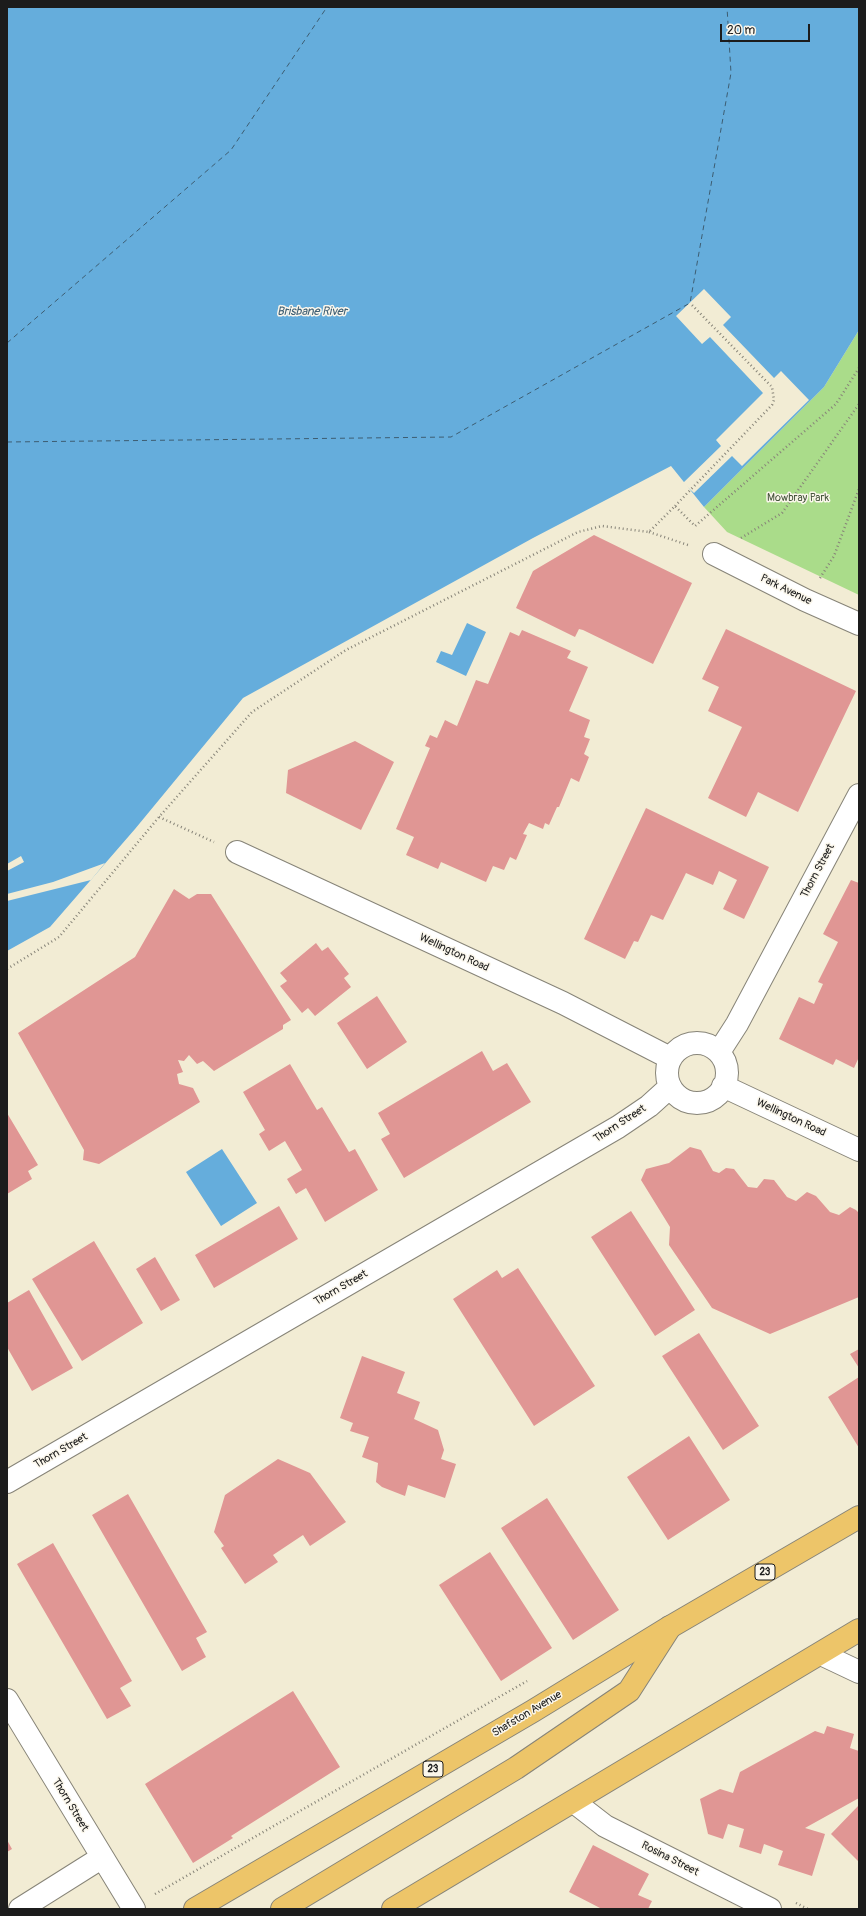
<!DOCTYPE html>
<style>
body{margin:0}
#map{position:relative;width:866px;height:1916px;overflow:hidden;background:#f2ecd4;font-family:Pangolin,sans-serif}
canvas{display:block}
.frame{position:absolute;inset:0;border:8px solid #1c1c1c;pointer-events:none}
.scale{position:absolute;left:720px;top:24px;width:90px;height:18px;box-sizing:border-box;border:2px solid #1c1c1c;border-top:0;padding-left:5px;font-size:12px;line-height:14px;white-space:nowrap;color:#1c1c1c;-webkit-text-stroke:3px #fbf7ec;paint-order:stroke}
</style>
<div id="map">
<canvas width="866" height="1916"></canvas>
<div class="frame"></div>
<div class="scale">20 m</div>
</div>
<script>
const c = document.querySelector('canvas').getContext('2d');
c.lineJoin = 'round';
function fillPath(path, color) {
  c.fillStyle = color;
  c.fill(path, 'evenodd');
}
function toPath(rows) {
  const path = new Path2D();
  for (const r of rows) {
    if (r.length === 3) {
      path.moveTo(r[0] + r[2], r[1]);
      path.arc(r[0], r[1], r[2], 0, 2 * Math.PI);
      continue;
    }
    path.moveTo(r[0], r[1]);
    for (let i = 2; i < r.length; i += 2) path.lineTo(r[i], r[i + 1]);
  }
  return path;
}
function strokePath(path, color, width, dash) {
  c.strokeStyle = color;
  c.lineWidth = width;
  c.lineCap = dash ? 'butt' : 'round';
  c.setLineDash(dash || []);
  c.stroke(path);
}
function write(font, color, halo, rows, align = 'center') {
  c.font = font + ' Pangolin,sans-serif';
  c.lineWidth = 3;
  c.setLineDash([]);
  c.textBaseline = 'middle';
  c.strokeStyle = halo;
  c.fillStyle = color;
  for (const [text, x, y, turn = 0] of rows) {
    c.save();
    c.translate(x, y);
    c.rotate((+turn || 0) * Math.PI / 180);
    c.textAlign = isNaN(turn) ? turn : align;
    if (halo) c.strokeText(text, 0, 0);
    c.fillText(text, 0, 0);
    c.restore();
  }
}
const green = toPath([
 [859,330,859,595,727,532,704,507,824,387]
]);
const water = toPath([
 [7,7,859,7,859,330,824,387,704,507,671,466,533,538,243,698,135,829,50,927,7,951],
 [467,623,486,632,466,676,436,662,441,651,452,655],
 [222,1149,257,1203,221,1226,186,1172]
]);
const pier = toPath([
 [704,289,731,317,723,325,774,378,781,371,809,400,742,466,732,456,694,493,683,483,721,446,716,440,763,393,710,337,702,344,676,316],
 [21,856,24,862,7,871,7,864],
 [105,863,91,880,7,901,7,894,53,882]
]);
const ferry = toPath([
 [7,343,231,150,327,7],
 [7,442,451,437,690,303,731,73,727,7]
]);
const building = toPath([
 [594,535,692,583,653,664,583,630,579,629,575,637,516,608,533,571],
 [726,629,856,691,798,812,758,792,746,817,708,798,742,727,708,711,719,687,702,679],
 [522,630,571,651,567,658,588,667,569,711,590,720,584,737,590,739,584,754,589,757,579,782,571,778,559,807,557,807,549,825,545,823,543,829,529,823,523,834,527,835,516,860,510,857,504,870,493,866,486,882,441,862,438,869,406,855,414,837,396,829,430,748,425,746,430,735,437,738,445,720,457,726,476,680,488,684,510,632,519,636],
 [355,741,394,762,361,830,286,793,288,770],
 [646,808,769,867,744,919,723,909,737,880,719,871,713,885,686,873,663,920,651,915,638,942,634,941,625,959,584,939],
 [851,880,859,883,859,1057,854,1068,836,1059,833,1065,779,1039,799,997,814,1004,823,984,818,982,838,942,823,934],
 [174,889,189,899,197,894,211,894,291,1020,283,1025,283,1029,214,1071,203,1061,197,1064,189,1055,184,1061,178,1060,183,1072,177,1074,179,1084,193,1088,200,1102,99,1164,83,1160,84,1150,18,1033,135,957],
 [316,943,322,951,328,947,349,974,344,978,351,987,315,1016,308,1008,302,1013,280,986,287,981,280,973],
 [377,996,407,1042,367,1069,337,1023],
 [482,1051,493,1071,507,1063,531,1102,404,1178,381,1139,390,1134,378,1113],
 [290,1064,317,1110,322,1107,349,1152,355,1149,378,1190,325,1222,306,1188,296,1194,287,1179,302,1170,285,1141,269,1151,259,1134,265,1130,243,1092],
 [7,1113,38,1165,28,1171,32,1179,7,1194],
 [690,1147,701,1150,713,1171,719,1173,726,1168,734,1169,748,1187,757,1188,764,1179,774,1180,787,1197,796,1201,807,1192,816,1196,830,1212,839,1215,850,1207,856,1210,859,1213,859,1297,770,1334,712,1308,669,1245,670,1227,641,1180,646,1169,669,1163],
 [279,1206,298,1239,214,1288,195,1255],
 [631,1211,695,1310,655,1336,591,1237],
 [94,1241,143,1323,82,1361,32,1279],
 [155,1257,180,1300,161,1311,136,1269],
 [518,1268,595,1386,534,1426,453,1299,497,1270,502,1278],
 [29,1290,73,1368,32,1391,7,1347,7,1303],
 [699,1333,759,1426,723,1450,662,1356],
 [859,1349,859,1368,850,1354],
 [362,1356,405,1372,397,1393,420,1402,414,1419,438,1430,444,1450,441,1459,456,1464,445,1498,408,1485,405,1496,382,1487,376,1482,378,1463,362,1457,369,1437,350,1431,353,1423,340,1418],
 [859,1377,859,1448,828,1397],
 [689,1436,730,1500,668,1540,627,1477],
 [278,1459,310,1473,346,1522,310,1546,303,1535,273,1555,278,1562,245,1584,221,1548,224,1546,214,1532,225,1495],
 [128,1494,207,1632,196,1638,206,1657,182,1671,92,1515],
 [547,1498,619,1610,573,1640,501,1528],
 [53,1543,132,1681,120,1688,131,1706,107,1719,17,1564],
 [490,1552,552,1648,501,1681,439,1585],
 [293,1691,340,1767,231,1836,233,1838,193,1863,145,1784],
 [827,1726,854,1734,850,1748,859,1751,859,1798,805,1828,825,1834,812,1876,778,1865,783,1851,764,1844,761,1854,739,1847,744,1829,728,1824,723,1839,708,1834,700,1799,720,1789,733,1793,740,1772,815,1731,824,1734],
 [859,1805,859,1862,831,1834],
 [7,1840,12,1849,7,1852],
 [593,1845,649,1874,638,1895,652,1901,648,1909,602,1909,569,1892]
]);
const path = toPath([
 [675,506,772,405,774,400,772,387,690,303],
 [649,532,688,545],
 [741,538,782,513,859,404],
 [820,578,834,556,859,489],
 [159,817,214,842],
 [7,969,59,937,159,817,252,712,346,650,578,532,602,526,649,532,675,506,695,526,836,404,859,368],
 [155,1894,527,1681],
 [796,1903,808,1909]
]);
const minor = toPath([
 [714,554,805,600,859,624],
 [237,852,563,1003,670,1058],
 [697,1073,30],
 [719,1052,737,1024,859,795],
 [723,1086,859,1150],
 [7,1482,618,1127,649,1106,670,1087],
 [821,1654,859,1672],
 [7,1700,134,1909],
 [574,1802,605,1826,770,1909],
 [20,1909,101,1858]
]);
const major = toPath([
 [195,1909,533,1711,670,1627,859,1517],
 [393,1909,859,1630]
]);
const highway = toPath([
 [282,1909,516,1768,629,1691,670,1627]
]);
const shields = [
 [765,1572,20],
 [433,1769,20]
];
const shieldNames = [
 ["23",765,1572],
 ["23",433,1769]
];
const parkNames = [
 ["Mowbray Park",798,498]
];
const streetNames = [
 ["Park Avenue",786,590,26],
 ["Thorn Street",818,871,-62],
 ["Wellington Road",454,953,25],
 ["Wellington Road",791,1118,25],
 ["Thorn Street",620,1124,-33],
 ["Thorn Street",341,1288,-30],
 ["Thorn Street",61,1451,-30],
 ["Shafston Avenue",527,1714,-31],
 ["Thorn Street",70,1805,59],
 ["Rosina Street",670,1859,27]
];
const waterNames = [
 ["Brisbane River",312,312]
];
fillPath(green, '#aadc8a');
fillPath(water, '#65addc');
fillPath(pier, '#f2ecd4');
strokePath(ferry, '#3d5d72', 1, [5, 4]);
fillPath(building, '#e09694');
strokePath(minor, '#878478', 24);
strokePath(major, '#878478', 24);
strokePath(highway, '#878478', 24);
strokePath(path, '#878478', 2.5, [1, 3]);
strokePath(minor, '#fff', 22);
strokePath(major, '#edc569', 22);
strokePath(highway, '#edc569', 22);
for (const [x, y, w] of shields) {
  const box = new Path2D();
  box.roundRect(x - w / 2, y - 8, w, 16, 3);
  c.fillStyle = '#fbf7ec';
  c.fill(box);
  strokePath(box, '#1c1c1c', 1);
}
write('bold 10px', '#1c1c1c', null, shieldNames);
write('11px', '#47563d', '#fbf7ec', parkNames);
write('11px', '#1c1c1c', '#fbf7ec', streetNames);
write('italic 12px', '#3d5d72', '#fbf7ec', waterNames);
</script>
